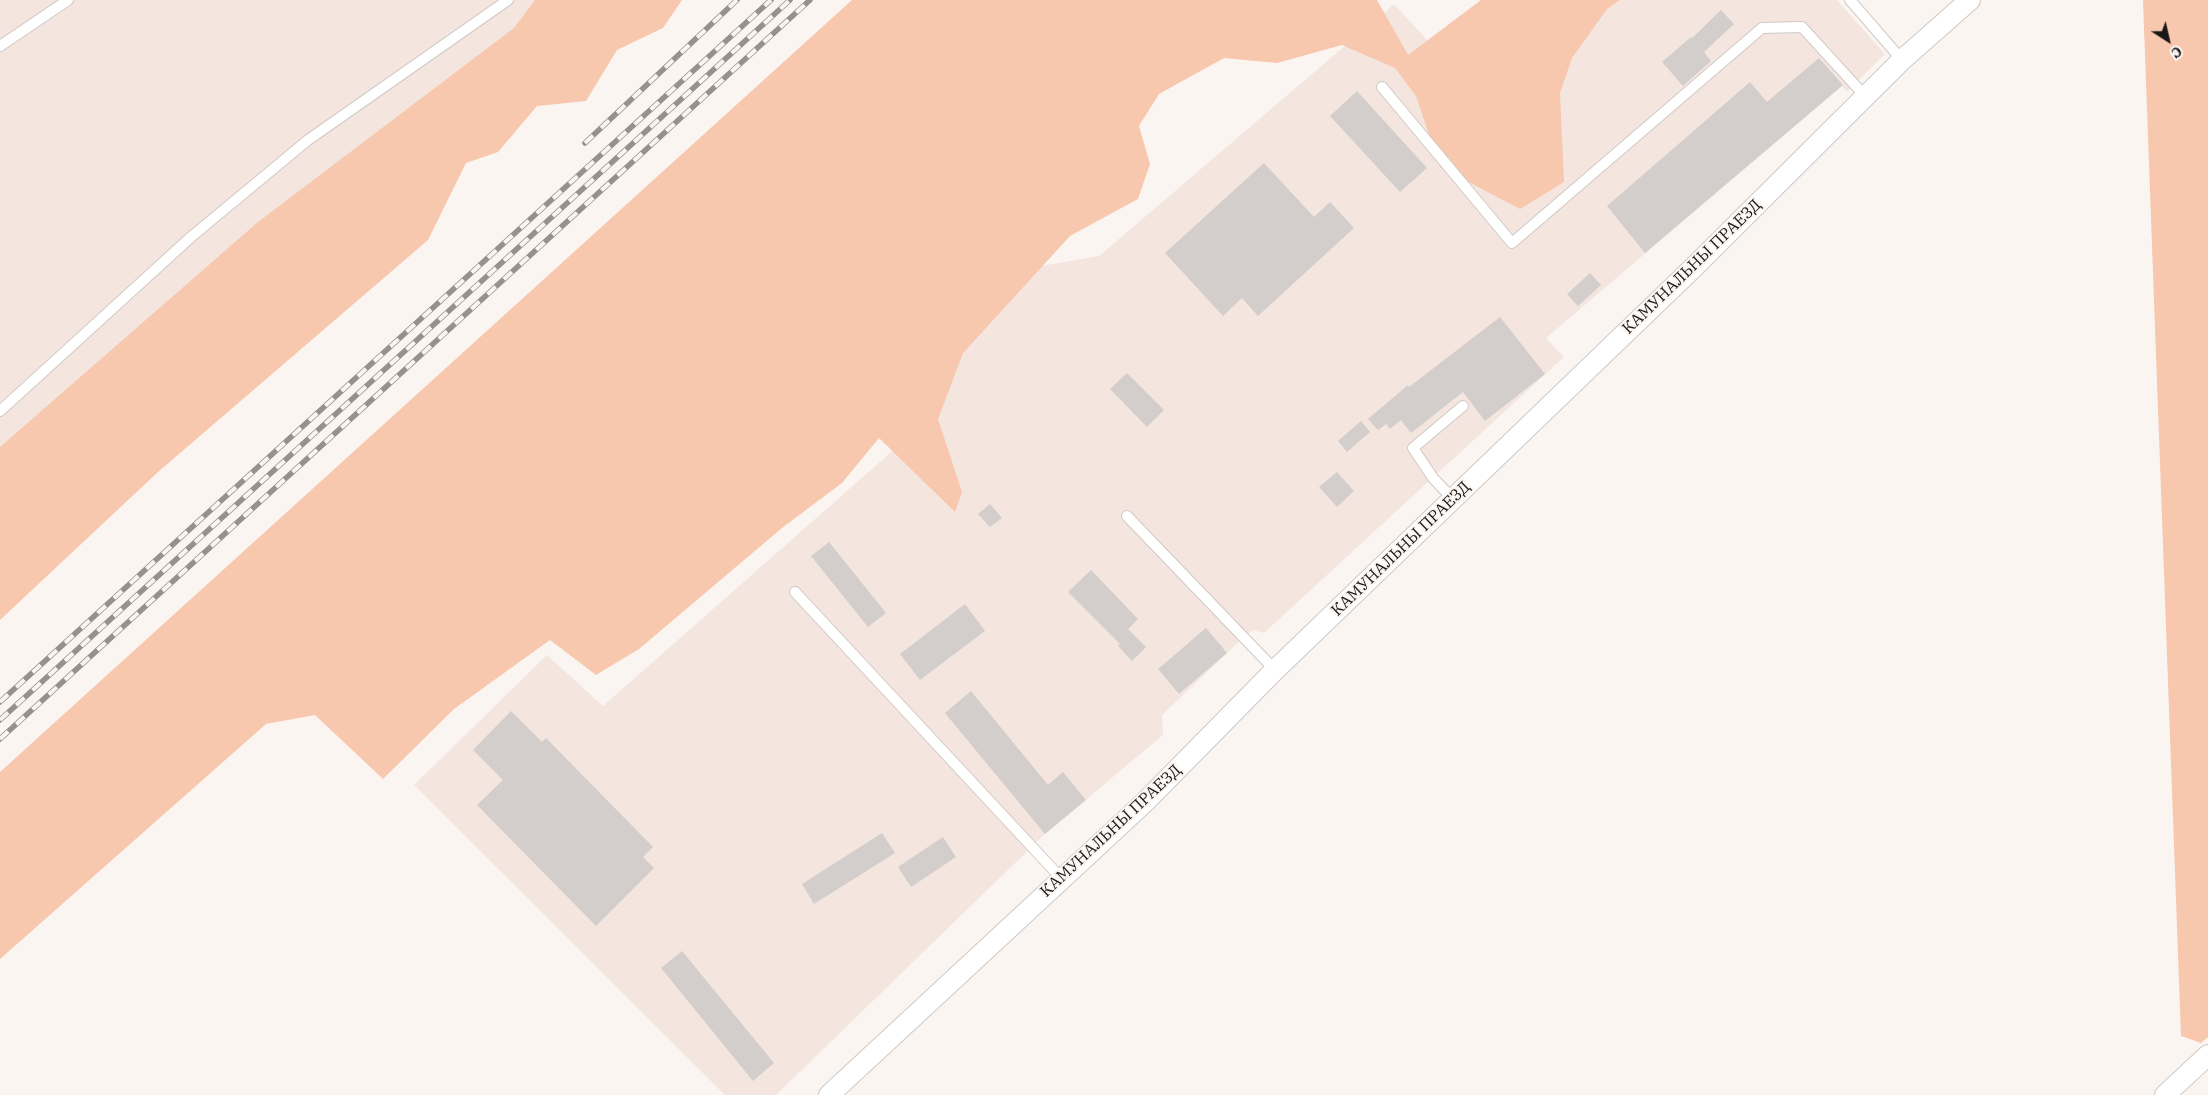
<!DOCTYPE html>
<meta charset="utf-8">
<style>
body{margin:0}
#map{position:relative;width:2208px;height:1095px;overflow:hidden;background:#fbf5f2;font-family:"IBM Plex Serif",serif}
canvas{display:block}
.north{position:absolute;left:2143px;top:15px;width:50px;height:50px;-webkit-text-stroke:4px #fbf5f2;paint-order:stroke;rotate:145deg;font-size:14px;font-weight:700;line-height:20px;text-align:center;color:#1a1817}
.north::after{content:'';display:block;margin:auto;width:18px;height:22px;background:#1a1817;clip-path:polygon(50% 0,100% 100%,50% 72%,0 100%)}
</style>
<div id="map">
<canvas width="2208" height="1095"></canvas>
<div class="north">С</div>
</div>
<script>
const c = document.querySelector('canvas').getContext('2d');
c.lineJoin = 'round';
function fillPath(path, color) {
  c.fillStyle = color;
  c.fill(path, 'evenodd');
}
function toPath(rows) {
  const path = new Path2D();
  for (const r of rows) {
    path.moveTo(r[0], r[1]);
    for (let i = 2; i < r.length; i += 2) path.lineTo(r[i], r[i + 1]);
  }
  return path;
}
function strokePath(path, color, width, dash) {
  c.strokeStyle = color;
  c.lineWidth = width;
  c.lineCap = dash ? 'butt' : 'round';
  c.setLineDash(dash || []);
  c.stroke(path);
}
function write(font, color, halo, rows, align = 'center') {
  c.font = font + ' "IBM Plex Serif",serif';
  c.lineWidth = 4;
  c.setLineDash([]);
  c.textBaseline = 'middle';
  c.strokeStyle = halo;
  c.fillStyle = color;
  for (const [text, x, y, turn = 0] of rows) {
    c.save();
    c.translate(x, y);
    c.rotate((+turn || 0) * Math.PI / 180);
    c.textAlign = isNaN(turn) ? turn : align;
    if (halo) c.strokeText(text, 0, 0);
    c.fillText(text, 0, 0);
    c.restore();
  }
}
const built = toPath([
 [0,0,550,0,0,486],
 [1585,0,1837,0,1885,54,1847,92,1842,86,1546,338,1564,357,1264,633,1253,630,1244,637,1162,715,1163,735,1045,834,776,1095,725,1095,414,785,547,655,603,706,899,445,1018,270,1099,256,1394,4,1464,80]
]);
const green = toPath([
 [535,0,682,0,663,28,617,50,586,101,537,106,498,152,466,163,428,240,158,472,0,620,0,447,258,222,514,28],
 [852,0,1377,0,1408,55,1481,0,1620,0,1607,9,1572,58,1560,93,1564,182,1520,209,1440,167,1416,96,1395,68,1342,45,1277,63,1224,58,1159,94,1139,126,1150,164,1138,199,1070,236,963,353,938,419,962,492,955,512,879,438,842,483,782,528,639,649,596,675,550,640,454,709,383,779,315,715,266,724,0,959,0,772],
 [2143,0,2208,0,2208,1037,2201,1043,2181,1036]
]);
const building = toPath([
 [1721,10,1734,24,1704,52,1711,61,1683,86,1662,62,1691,37,1692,38],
 [1819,58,1843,85,1645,253,1607,206,1750,82,1767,102],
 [1357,91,1427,168,1400,192,1330,116],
 [1264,163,1314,217,1330,202,1354,228,1258,316,1242,298,1223,316,1165,253],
 [1590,273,1601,285,1578,306,1567,294],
 [1500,317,1545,374,1485,421,1463,392,1411,433,1401,420,1390,429,1386,424,1378,430,1368,419,1408,385,1409,387],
 [1127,373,1164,410,1147,427,1110,389],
 [1361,421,1370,432,1347,452,1338,441],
 [1337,472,1354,491,1337,507,1319,487],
 [990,504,1002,518,990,527,978,514],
 [829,542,886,613,868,627,811,556],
 [1091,570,1138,619,1128,629,1146,647,1132,661,1118,646,1120,644,1068,592],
 [965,604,985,631,920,680,900,654],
 [1206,628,1227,653,1179,694,1158,669],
 [971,691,1048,785,1063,772,1086,800,1045,834,945,713],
 [511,711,542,742,546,738,653,847,643,857,654,868,596,926,477,805,503,780,473,750],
 [882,833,895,853,814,904,802,884],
 [943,837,956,857,911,887,898,867],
 [682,951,774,1063,753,1081,661,968]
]);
const lane = toPath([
 [1850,0,1902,60],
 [0,46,68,0],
 [1382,87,1512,243,1762,28,1802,27,1865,96],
 [0,411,191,237,308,140,508,0],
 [1453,499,1433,478,1413,448,1463,406],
 [1127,516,1275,670],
 [795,592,1061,878]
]);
const street = toPath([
 [829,1095,1145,802,1275,670,1692,269,1902,60,1970,0],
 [2165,1095,2208,1055]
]);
const rail = toPath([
 [585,143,737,0],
 [0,702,771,0],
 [0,720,790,0],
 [0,739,810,0]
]);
const streetNames = [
 ["КАМУНАЛЬНЫ ПРАЕЗД",1692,267,-44],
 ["КАМУНАЛЬНЫ ПРАЕЗД",1401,549,-44],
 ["КАМУНАЛЬНЫ ПРАЕЗД",1111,831,-43]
];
fillPath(built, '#f4e6df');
fillPath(green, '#f7c7ae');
fillPath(building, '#d3cecb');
strokePath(lane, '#cfc9c6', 12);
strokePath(street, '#cfc9c6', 22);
strokePath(lane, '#fff', 10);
strokePath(street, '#fff', 20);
strokePath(rail, '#95918f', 5.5);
strokePath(rail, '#fbf5f2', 4, [11]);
write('16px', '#1a1817', '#fbf5f2', streetNames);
</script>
